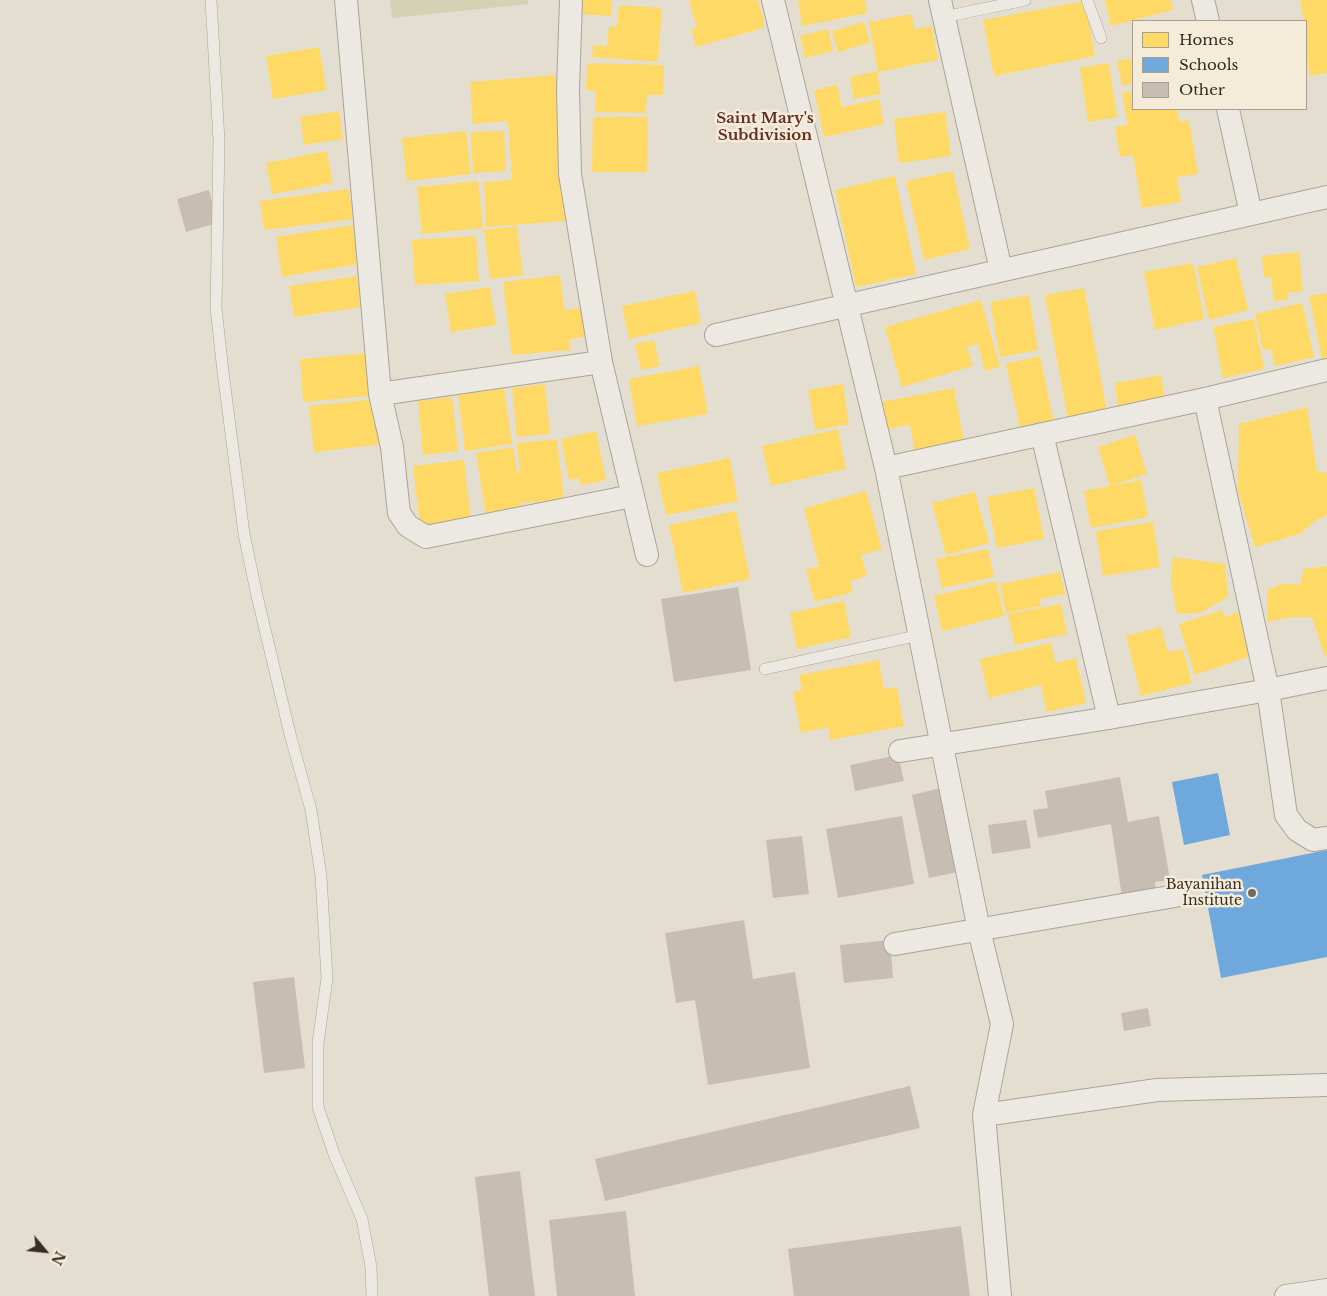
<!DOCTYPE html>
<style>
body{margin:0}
#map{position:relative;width:1327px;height:1296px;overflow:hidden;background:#e4ded1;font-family:"Libre Baskerville",serif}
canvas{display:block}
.legend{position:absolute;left:1132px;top:20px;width:175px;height:90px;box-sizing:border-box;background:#f4ebd8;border:1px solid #a99f8f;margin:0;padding:6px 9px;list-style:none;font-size:15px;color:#392c21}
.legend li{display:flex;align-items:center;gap:10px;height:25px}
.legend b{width:25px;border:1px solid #a99f8f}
.north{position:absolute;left:20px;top:1226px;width:50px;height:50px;-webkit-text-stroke:4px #f4ebd8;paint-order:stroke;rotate:118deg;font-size:14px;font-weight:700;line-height:20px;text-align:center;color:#392c21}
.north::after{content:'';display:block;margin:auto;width:18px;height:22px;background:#392c21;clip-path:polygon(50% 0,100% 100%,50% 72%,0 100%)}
</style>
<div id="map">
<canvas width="1327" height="1296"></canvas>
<ul class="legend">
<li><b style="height:14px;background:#ffd966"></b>Homes</li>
<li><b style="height:14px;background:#6fa8dc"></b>Schools</li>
<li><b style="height:14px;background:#c8bdb2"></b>Other</li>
</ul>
<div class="north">N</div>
</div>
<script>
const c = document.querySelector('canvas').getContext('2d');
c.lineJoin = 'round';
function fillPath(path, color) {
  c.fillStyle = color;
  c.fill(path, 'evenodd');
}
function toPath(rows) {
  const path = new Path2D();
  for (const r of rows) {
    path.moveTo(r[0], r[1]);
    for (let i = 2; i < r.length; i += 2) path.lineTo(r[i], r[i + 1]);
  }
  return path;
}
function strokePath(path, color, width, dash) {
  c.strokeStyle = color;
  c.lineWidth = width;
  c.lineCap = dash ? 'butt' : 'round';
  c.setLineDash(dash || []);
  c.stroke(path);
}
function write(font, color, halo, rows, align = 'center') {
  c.font = font + ' "Libre Baskerville",serif';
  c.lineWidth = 5;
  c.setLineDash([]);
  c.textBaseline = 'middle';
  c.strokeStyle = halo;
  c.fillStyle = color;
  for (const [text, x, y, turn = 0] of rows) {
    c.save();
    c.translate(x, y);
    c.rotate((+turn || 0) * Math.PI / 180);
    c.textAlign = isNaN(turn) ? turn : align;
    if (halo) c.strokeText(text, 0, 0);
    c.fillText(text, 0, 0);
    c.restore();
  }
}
const green = toPath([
 [390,0,528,0,528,4,392,18]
]);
const homes = toPath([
 [582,0,612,0,611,16,581,14],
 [689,0,753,0,753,1,758,0,763,17,764,28,696,47,691,29,697,28],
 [798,0,865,0,867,13,802,26],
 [1105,0,1171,0,1173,10,1111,26],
 [1300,0,1327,0,1327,73,1310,76,1306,56,1306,37,1307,37,1306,21,1304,21],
 [1085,1,1095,56,994,76,983,20],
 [619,5,662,8,658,62,592,57,593,45,607,46,609,26,617,27],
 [912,14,914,29,932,26,938,60,878,72,869,22],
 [864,22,870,43,838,52,832,31],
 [828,29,833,51,805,58,800,36],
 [319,47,327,90,273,99,266,56],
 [1133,58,1133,83,1122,86,1117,61],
 [587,63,664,65,663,95,647,95,646,113,595,112,596,91,586,90],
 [1109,63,1117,117,1088,122,1080,68],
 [877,71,881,94,854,99,850,77],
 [556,75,565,221,486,227,484,182,512,180,508,121,473,124,470,82],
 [837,85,842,107,879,99,884,124,824,137,814,90],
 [1133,91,1133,109,1177,109,1180,122,1189,120,1198,174,1177,177,1181,202,1142,208,1133,155,1120,157,1115,127,1128,125,1122,93],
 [339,111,343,139,304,145,300,117],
 [945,112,951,156,899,163,894,119],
 [593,117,648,117,647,172,592,172],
 [466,131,471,174,407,181,402,138],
 [504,131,506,171,473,173,471,132],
 [327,151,333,183,272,194,266,163],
 [953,171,970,249,924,260,906,181],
 [895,176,916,274,856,287,835,190],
 [478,181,483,228,422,234,417,187],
 [349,189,353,219,264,230,260,201],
 [353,225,359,264,282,277,276,237],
 [517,226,523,275,490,279,484,230],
 [476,236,479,281,415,285,412,240],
 [1299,252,1303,291,1287,293,1288,300,1274,301,1271,277,1264,277,1262,256],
 [1236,258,1248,310,1209,320,1197,267],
 [1193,263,1204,319,1155,330,1144,272],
 [560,275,564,310,588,307,591,336,569,339,571,350,512,355,503,282],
 [357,276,362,307,294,317,289,286],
 [490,287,496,325,451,332,445,294],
 [1084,288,1107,411,1068,419,1045,295],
 [695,291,701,323,629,339,622,306],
 [1327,293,1327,367,1324,368,1309,296],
 [1029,295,1038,350,1000,357,990,302],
 [981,300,1000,367,985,371,978,344,967,347,973,366,902,387,885,327],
 [1302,303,1314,357,1275,366,1271,349,1263,350,1255,314],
 [1254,319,1264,369,1223,378,1213,327],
 [654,340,660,366,641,370,635,344],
 [368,353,372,396,303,402,300,359],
 [1040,356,1054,423,1021,431,1006,364],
 [699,366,708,414,637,426,629,379],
 [1161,375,1165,400,1118,408,1115,383],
 [545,384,550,434,517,437,512,388],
 [843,384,849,424,815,430,808,390],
 [504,388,512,444,465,451,458,393],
 [954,388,964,442,915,452,910,425,887,429,881,402],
 [452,397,458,451,423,455,418,401],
 [377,399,382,444,314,452,309,406],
 [1307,407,1317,471,1327,473,1327,515,1315,521,1300,534,1255,547,1238,491,1239,424],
 [838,429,846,469,771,486,762,446],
 [596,431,606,480,580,485,579,478,569,480,561,439],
 [1135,435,1147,474,1110,486,1098,447],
 [557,439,564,499,524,503,523,501,521,502,522,509,486,515,476,453,513,447,517,473,520,472,517,443],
 [730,458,738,501,666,515,657,473],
 [464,460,471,519,420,525,413,466],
 [1141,480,1148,517,1091,528,1084,491],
 [1034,488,1044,539,997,548,987,497],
 [866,491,882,549,861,555,867,576,850,581,853,592,815,602,806,570,819,566,804,508],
 [975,492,989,543,946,555,932,503],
 [736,511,750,579,683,593,669,525],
 [1153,522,1160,567,1103,576,1096,531],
 [988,549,994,577,942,588,936,559],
 [1173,557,1225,564,1228,597,1200,613,1177,614,1171,581],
 [1326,566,1327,568,1327,655,1324,654,1312,617,1292,617,1268,622,1267,590,1282,584,1300,584,1304,569],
 [1060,572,1065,594,1040,599,1041,606,1006,613,1000,584],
 [996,581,1004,616,942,631,934,596],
 [844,601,851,637,797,649,790,613],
 [1061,604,1067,634,1015,645,1008,614],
 [1222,610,1224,617,1238,612,1251,656,1195,675,1179,624],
 [1161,627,1168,652,1183,649,1192,683,1141,696,1126,636],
 [1051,643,1055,663,1076,658,1086,703,1047,712,1041,685,989,698,980,659],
 [879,660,884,689,897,687,904,726,830,740,828,727,801,733,793,692,802,690,799,675]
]);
const schools = toPath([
 [1218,773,1230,835,1184,845,1172,782],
 [1327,850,1327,957,1221,978,1202,875]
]);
const building = toPath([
 [209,190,217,223,186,232,177,199],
 [738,587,751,670,674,682,661,599],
 [898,755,904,781,855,791,850,765],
 [1120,777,1128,822,1159,816,1170,880,1155,882,1156,891,1122,897,1111,824,1038,838,1033,810,1048,808,1045,791],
 [945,787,962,871,929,878,912,795],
 [902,816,914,884,838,898,826,829],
 [1026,820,1031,848,992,854,988,825],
 [802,836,809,894,773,898,766,840],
 [744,920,753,979,795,972,810,1068,708,1085,695,1000,676,1003,665,933],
 [890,940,893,978,844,983,840,945],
 [294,977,305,1068,264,1073,253,982],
 [1148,1008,1151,1026,1124,1031,1121,1013],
 [910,1086,920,1128,605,1201,595,1159],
 [520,1171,535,1296,489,1296,475,1177],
 [626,1211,635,1296,557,1296,549,1220],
 [961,1226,970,1296,794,1296,788,1249]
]);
const service = toPath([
 [211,0,219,141,216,308,223,372,244,534,257,596,290,734,311,810,321,876,327,978,318,1043,318,1107,334,1154,362,1219,371,1267,372,1296],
 [1087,0,1101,38],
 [944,17,1025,0],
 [765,669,920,635]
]);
const minor = toPath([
 [346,0,380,394,392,447,399,513,408,526,426,537,632,496],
 [571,0,568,89,570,174,601,362,647,555],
 [773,0,886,468,979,930,1002,1024,984,1115,1000,1296],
 [940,0,1001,270],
 [1203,0,1208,21],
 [1228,109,1251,214],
 [716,335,1327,197],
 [380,394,601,362],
 [1205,399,1268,690,1286,815,1297,830,1313,840,1327,838],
 [1042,434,1109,718],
 [886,468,1205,399,1327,370],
 [900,751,1109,718,1268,690,1327,678],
 [895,944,1175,896],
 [984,1115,1157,1090,1327,1085],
 [1286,1296,1327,1290]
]);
const markers = [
 [1252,893,5,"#756a5f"]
];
const poiNames = [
 ["Bayanihan",1242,885],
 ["Institute",1242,901]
];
const neighbourhoodNames = [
 ["Saint Mary's",765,119],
 ["Subdivision",765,136]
];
fillPath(green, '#d3d2b5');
fillPath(homes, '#ffd966');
fillPath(schools, '#6fa8dc');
fillPath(building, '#c8bdb2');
strokePath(service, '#aaa399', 12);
strokePath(minor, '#aaa399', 24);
strokePath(service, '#ece9e2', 11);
strokePath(minor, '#ece9e2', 22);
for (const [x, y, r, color] of markers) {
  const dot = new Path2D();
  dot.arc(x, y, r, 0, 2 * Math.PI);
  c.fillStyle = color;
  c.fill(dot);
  strokePath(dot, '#f4ebd8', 2);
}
write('14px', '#392c21', '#f4ebd8', poiNames, 'right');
write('bold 15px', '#622f24', '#f4ebd8', neighbourhoodNames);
</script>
